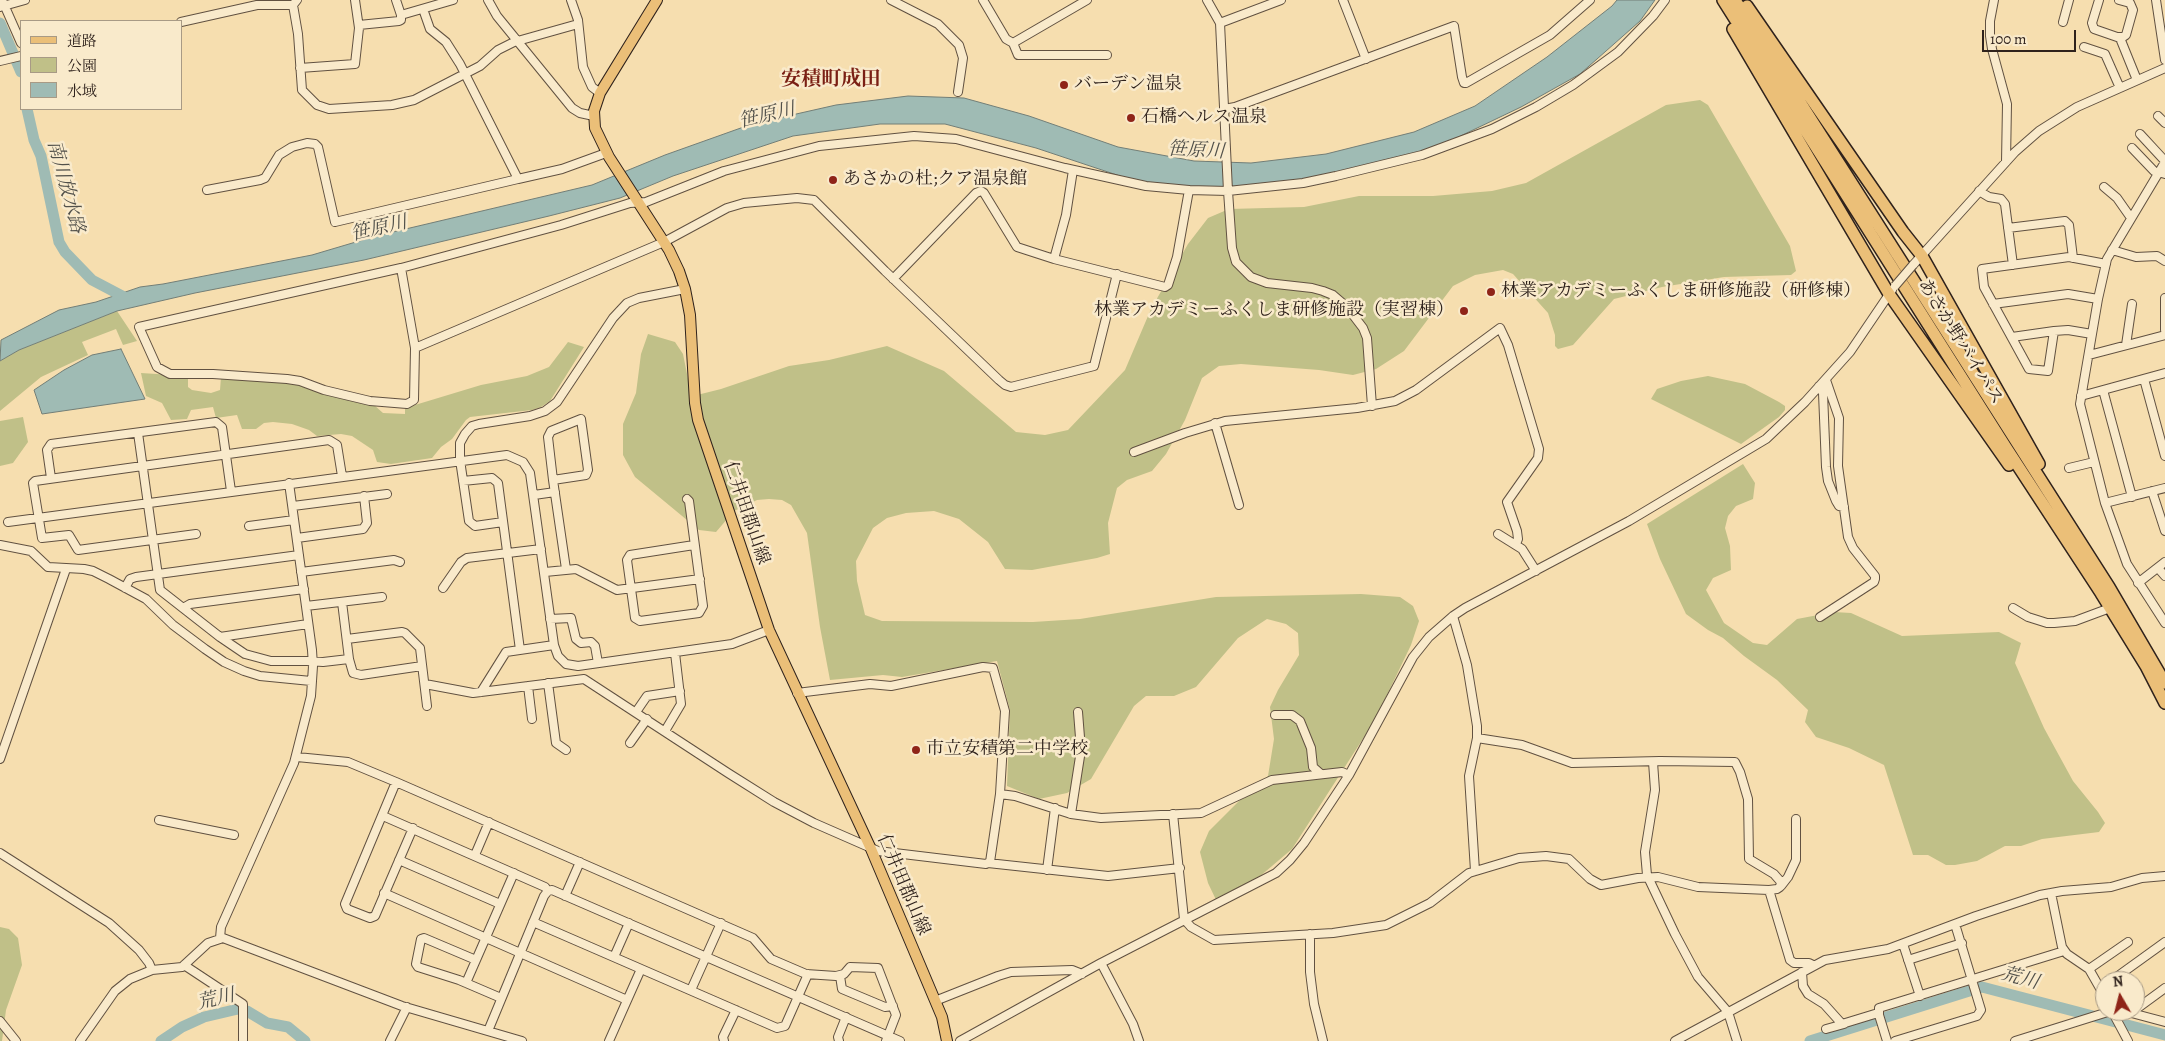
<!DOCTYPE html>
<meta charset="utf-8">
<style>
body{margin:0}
#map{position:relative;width:2165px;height:1041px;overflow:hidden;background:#f6deaf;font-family:Alegreya,"Noto Serif JP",serif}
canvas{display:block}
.legend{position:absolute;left:20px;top:20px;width:162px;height:90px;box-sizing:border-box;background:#f9eacb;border:1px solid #a89a85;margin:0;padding:6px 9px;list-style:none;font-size:15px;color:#2f221c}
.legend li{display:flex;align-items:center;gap:10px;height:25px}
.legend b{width:25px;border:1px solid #a89a85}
.north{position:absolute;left:2095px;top:971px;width:50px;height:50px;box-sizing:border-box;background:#f9eacb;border:1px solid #a89a85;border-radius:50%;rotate:352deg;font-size:14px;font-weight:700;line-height:20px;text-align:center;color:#2f221c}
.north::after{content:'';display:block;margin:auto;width:18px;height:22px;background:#8f2418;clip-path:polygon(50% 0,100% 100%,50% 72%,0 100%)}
.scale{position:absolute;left:1982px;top:30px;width:94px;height:22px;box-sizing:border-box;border:2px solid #2f221c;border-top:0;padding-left:6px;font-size:15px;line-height:18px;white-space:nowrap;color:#2f221c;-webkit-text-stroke:4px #f9eacb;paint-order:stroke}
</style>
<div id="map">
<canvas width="2165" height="1041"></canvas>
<ul class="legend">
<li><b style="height:6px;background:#ebbf78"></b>道路</li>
<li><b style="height:14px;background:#c0c088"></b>公園</li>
<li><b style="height:14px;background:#9fbbb4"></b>水域</li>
</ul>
<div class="north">N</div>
<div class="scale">100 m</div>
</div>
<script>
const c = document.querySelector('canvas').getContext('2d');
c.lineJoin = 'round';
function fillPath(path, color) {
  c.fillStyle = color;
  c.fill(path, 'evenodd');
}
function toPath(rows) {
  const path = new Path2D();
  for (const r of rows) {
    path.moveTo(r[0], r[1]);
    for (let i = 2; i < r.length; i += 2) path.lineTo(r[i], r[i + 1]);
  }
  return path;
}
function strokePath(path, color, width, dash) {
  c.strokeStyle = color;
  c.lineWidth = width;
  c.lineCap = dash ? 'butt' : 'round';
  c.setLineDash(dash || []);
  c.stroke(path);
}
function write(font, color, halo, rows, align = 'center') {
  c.font = font + ' Alegreya,"Noto Serif JP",serif';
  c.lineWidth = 5;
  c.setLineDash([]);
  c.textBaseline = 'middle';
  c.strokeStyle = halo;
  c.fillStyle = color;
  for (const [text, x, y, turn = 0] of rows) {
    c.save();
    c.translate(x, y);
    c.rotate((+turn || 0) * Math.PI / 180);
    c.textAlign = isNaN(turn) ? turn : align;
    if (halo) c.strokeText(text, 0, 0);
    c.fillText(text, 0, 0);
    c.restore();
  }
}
const green = toPath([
 [1700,100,1708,105,1790,246,1796,271,1791,275,1724,277,1662,287,1614,299,1573,345,1558,349,1555,346,1555,335,1548,313,1513,274,1503,270,1475,275,1453,286,1404,351,1376,369,1353,375,1319,370,1241,364,1219,366,1202,378,1185,420,1166,454,1152,471,1127,480,1117,488,1108,523,1110,554,1097,558,1032,570,1005,569,988,542,959,519,934,511,906,513,887,518,873,528,856,561,857,581,865,615,882,621,1033,622,1080,619,1216,597,1361,594,1400,597,1413,606,1419,621,1411,645,1375,720,1292,849,1232,900,1218,904,1208,883,1200,852,1209,831,1239,801,1268,776,1274,739,1270,707,1278,690,1299,655,1298,633,1286,624,1267,619,1238,638,1196,687,1174,696,1146,696,1134,706,1091,779,1067,793,1039,799,1007,786,1010,710,997,661,902,677,883,675,830,680,820,627,807,533,791,505,782,500,769,499,757,500,734,511,716,532,699,530,635,477,623,455,623,424,636,393,641,354,648,334,675,342,683,354,690,389,697,395,721,389,789,366,829,360,887,346,944,371,1016,432,1045,435,1068,430,1125,370,1151,309,1188,244,1208,218,1229,209,1304,207,1359,196,1433,196,1492,191,1526,183,1666,105],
 [117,311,137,341,123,345,116,329,82,342,88,355,41,377,0,411,0,361,19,350],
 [568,342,584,347,550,401,541,407,532,410,470,417,466,420,452,439,441,447,432,458,391,464,377,462,373,450,352,436,341,434,317,436,309,430,292,424,273,422,264,423,256,429,242,429,237,415,216,418,213,407,191,410,187,419,171,420,162,403,146,396,141,373,188,376,188,387,192,390,211,393,220,390,221,377,291,382,374,405,383,413,405,414,405,408,481,385,527,376,549,367],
 [1708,376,1745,384,1779,402,1785,406,1785,410,1779,417,1741,444,1651,399,1657,389,1681,381],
 [23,417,28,442,13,463,0,466,0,421],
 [1743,464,1755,483,1753,499,1736,506,1728,516,1725,528,1730,546,1731,570,1713,578,1706,590,1724,623,1753,643,1767,645,1797,619,1834,612,1851,613,1902,636,1999,632,2021,643,2015,663,2044,728,2073,781,2098,812,2105,823,2099,832,2042,839,2021,846,2005,846,1977,861,1955,865,1946,865,1928,855,1913,855,1884,765,1849,748,1816,737,1805,722,1808,710,1777,680,1744,656,1723,638,1708,630,1686,614,1660,559,1647,524],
 [0,927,9,929,18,938,22,965,6,1010,2,1041,0,1041]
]);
const water = toPath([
 [1617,0,1655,0,1640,21,1580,74,1521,107,1425,153,1255,190,1189,189,1129,179,1036,148,945,124,880,124,793,136,673,176,620,198,549,216,364,260,195,293,117,311,19,350,0,361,1,340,59,310,96,302,140,287,163,284,312,255,376,236,592,185,665,155,752,124,836,105,908,96,964,98,1029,116,1118,147,1194,161,1251,163,1326,154,1414,132,1475,106,1547,57,1612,6,1617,0],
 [121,349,145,399,42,414,34,390,64,370,92,355,121,349]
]);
const river = toPath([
 [0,23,21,72],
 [27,109,34,140,41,156,59,242,65,252,92,280,130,300],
 [161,1041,182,1027,204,1017,238,1009,247,1011,267,1023,288,1027,305,1041],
 [1810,1041,1982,987,2165,1035]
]);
const minor = toPath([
 [2,0,21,43],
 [396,0,401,15],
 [488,0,497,16,572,108,580,113,594,116],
 [571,0,578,20,583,67,592,87,600,93],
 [891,0,938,24,959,45,963,58,958,92],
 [983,0,1006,39,1013,43,1018,55,1107,55],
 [1207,0,1220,23,1228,191,1232,248,1236,262,1251,277,1267,283,1312,288,1323,291,1333,295,1347,307,1363,328,1367,338,1372,406],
 [1343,0,1366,59],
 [1994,0,1990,21,1990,36,1992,49,2007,104,2006,162],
 [2099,0,2092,23,2094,29,2120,38,2137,80],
 [2156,0,2165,60],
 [293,5,298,34,302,90,317,105,329,109,392,105,414,100,480,66,498,50,514,42,578,24],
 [0,7,25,0],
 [423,9,430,29,446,42,460,64,518,179,562,169,606,153],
 [181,22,257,5,293,5,297,0],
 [2063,22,2069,0],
 [1220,23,1281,0],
 [359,25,399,21,401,20,401,15,453,0],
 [2118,37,2123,37,2126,35,2133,10,2130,3,2119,0],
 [1013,43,1087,0],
 [2084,47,2105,54,2120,88],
 [0,61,21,56],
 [300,68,355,64,359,28,355,0],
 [1224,109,1235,107,1454,26,1462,77,1464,83,1466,83,1550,35,1590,0],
 [2158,116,2165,123],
 [2140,134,2165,161],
 [2132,148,2154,171,2165,174],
 [2165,162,2107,259,2098,299,2080,404,2105,503,2127,564,2165,623],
 [2104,187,2117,198,2131,218],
 [207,190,260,180,265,178,279,155,292,147,307,143,315,144,318,147,335,222,518,179],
 [1979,191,1989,197,2001,199,2005,204,2013,265],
 [2008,228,2065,221,2069,225,2073,258],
 [2112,250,2136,257,2157,256,2165,261],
 [1054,259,1066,215,1073,170],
 [1913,265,2015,152,2039,131,2077,107,2165,68],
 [401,268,415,348,414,400,407,404,370,401,324,390,300,381,287,379,213,374,170,374,157,367,139,327,401,268,561,225,630,203,646,202,724,171,819,146,914,136,956,139,1065,168,1146,186,1189,190,1228,191,1303,183,1336,176,1422,155,1492,129,1536,107,1573,85,1618,52,1653,16,1665,0],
 [893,279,976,193,981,191,984,193,1017,247,1054,259,1165,287,1168,285,1177,257,1189,190],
 [2165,298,2165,330],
 [1993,304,2068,294,2098,299],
 [2092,334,2068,330,2054,331,2048,371,2029,369,1984,287,1982,269,2069,257,2106,264],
 [2012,337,2054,331],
 [2126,345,2132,304],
 [415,348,664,242,727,208,744,203,797,198,814,200,885,271,999,380,1005,385,1011,387,1094,366,1117,274],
 [2089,355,2165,335],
 [2144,379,2165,456],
 [1819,386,1823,393,1826,467,1828,481,1836,501,1839,506,1844,507],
 [2103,390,2132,497],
 [2081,396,2165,373],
 [1215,423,1239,505],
 [138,433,160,590,220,637,245,654,271,661,307,661,323,662,349,659],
 [1134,452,1185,433,1225,421,1357,408,1395,401,1416,390,1500,328,1508,345,1539,449,1538,458,1507,502,1517,531,1518,539,1516,544],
 [2069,468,2094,462],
 [51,478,47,450,51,444,216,422,222,427,231,491],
 [553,480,548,437,551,431,581,419,588,470,586,475,553,480,566,569],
 [463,481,492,478,498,483,520,650],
 [2152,491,2165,531],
 [534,495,555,492],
 [687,499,689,501,703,606,699,613,640,621,635,618,627,560,630,555,694,545],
 [2105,503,2165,488],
 [293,506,387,494],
 [8,522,507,455,523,462,530,473,554,645,558,656,566,664,578,666,732,644,769,630],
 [503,522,475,526,469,521,460,460,460,443,465,434,472,426,479,424,530,416,545,411,557,402,613,318,627,303,639,298,685,289],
 [249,526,294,520],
 [196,534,78,550,69,535,42,538,33,483,35,481,329,440,337,445,342,476],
 [1498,534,1522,549,1536,571],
 [297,538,363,529,367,523,364,496],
 [0,545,31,551,48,567,84,569,93,571,109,579,146,599,173,625,205,649,224,662,244,671,260,676,311,681],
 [2158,568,2165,576],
 [301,572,394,560,400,562],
 [545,572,576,569,617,590,700,579],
 [2138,583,2165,562],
 [125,588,130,579,136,577,299,555],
 [443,588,461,562,467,558,541,549],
 [342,602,349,659,353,673,361,675,422,666],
 [306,606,382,597],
 [183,608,190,604,304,589],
 [2013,608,2028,617,2047,623,2054,623,2075,621,2110,608],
 [1453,616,1467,665,1477,726,1477,738,1469,776,1475,871],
 [1820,617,1874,582,1875,579,1875,576,1853,548,1848,537,1838,466,1839,418,1826,380],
 [550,619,571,618,576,639,581,643,591,642,595,646,598,663],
 [220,637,308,624],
 [347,639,402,632,405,633,420,648,427,706],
 [548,683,556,743,566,750],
 [425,684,473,693,584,679,728,773,774,802,814,823,878,851,986,864,990,862,1000,794,1005,711,993,668,983,667,891,686,870,684,797,693],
 [528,686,532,719],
 [481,692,506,652,554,645],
 [636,712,647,696,680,691],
 [1275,715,1292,715,1300,721,1311,748,1313,767,1321,774],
 [665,731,681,704,675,653],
 [1477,738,1522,745,1572,763,1660,761,1735,762,1740,772,1748,799,1749,859,1774,874,1781,882,1780,887,1777,889,1769,890],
 [630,743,647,719],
 [297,757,348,762,396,782],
 [0,759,66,569],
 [1653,762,1655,790,1645,852,1647,875,1675,934,1698,977,1728,1012,1737,1041],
 [1000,794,1015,796,1071,814,1101,818,1201,813,1272,780,1342,772,1349,775],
 [1071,814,1081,750,1078,712],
 [1173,814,1184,919,1191,927,1214,940,1333,933,1386,925,1430,903,1469,873,1519,858,1546,856,1569,859,1590,879,1601,885,1638,878,1658,877,1698,887,1769,890,1790,960,1794,963,1809,963,1813,965],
 [383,816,545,887,548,891],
 [159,820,234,835],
 [413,828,375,916,370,918,347,909,345,904,396,782,753,938,771,959,806,974,836,976,844,974,850,967,878,968,896,1015,886,1041],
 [0,853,109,923,139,950,149,963,152,970],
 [475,855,489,822],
 [399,860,500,904],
 [988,863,1108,876,1180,868],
 [1047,870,1055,808],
 [1781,886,1788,877,1796,860,1796,819],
 [384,893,627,1000],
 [2051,893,2062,947,2067,954,2089,969,2105,997],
 [565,896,580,862],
 [533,922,777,1028,785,1026,808,974],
 [1310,934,1310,972,1314,1004,1323,1041],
 [220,938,221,927,294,763,311,696,313,666,312,650,289,483],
 [1903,944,1920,996],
 [614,957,629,923],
 [476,960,424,938,421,939,416,964,418,967,459,980,501,998],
 [1908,960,1962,943],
 [1101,963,1133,1024,1139,1041],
 [184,965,243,1004,243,1041],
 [2089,969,2128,942],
 [1802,972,1803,986,1808,994,1824,1004,1842,1024,1878,1013],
 [840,976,842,989,885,1007,893,1006],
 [2111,981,2165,942],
 [466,983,514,873],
 [691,990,721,923],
 [935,1001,998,976,1011,972,1072,970,1082,974],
 [2135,1010,2165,988],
 [2112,1011,2128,1041],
 [2124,1011,2165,1022],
 [0,1021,16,1041],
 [1826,1029,1844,1024],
 [488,1031,544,896,548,891,552,890,900,1041],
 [80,1041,115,991,130,979,152,970,182,967,208,943,223,938,402,1006,522,1041],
 [390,1041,407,1007],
 [609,1041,641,969],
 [724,1041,723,1037,736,1010],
 [839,1041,838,1037,846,1017],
 [960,1041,1101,963,1276,873,1290,860,1304,843,1349,775,1413,657,1429,637,1453,616,1465,608,1629,521,1766,439,1805,402,1850,352,1892,290],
 [1675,1041,1825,960,1888,949,1976,916,2040,895,2062,891,2111,887,2142,878,2165,876],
 [1887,1041,1879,1015,1879,1008,2064,951],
 [1895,1041,1977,1016,1981,1010,1955,924],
 [2015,1041,2111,1011]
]);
const major = toPath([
 [657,0,600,93,594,111,595,128,609,157,669,250,679,271,685,289,690,315,695,403,698,420,769,630,871,849,942,1017,947,1041]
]);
const highway = toPath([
 [1723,0,2005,446,2101,593,2146,666,2165,703],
 [1735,0,2109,587,2165,683],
 [1747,6,1903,232,1922,256,2039,464],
 [1733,29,1889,294,2009,465]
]);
const minorBridge = toPath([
 [1895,286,1913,265]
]);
const markers = [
 [1064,85,5,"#8f2418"],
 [1131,118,5,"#8f2418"],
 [833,180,5,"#8f2418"],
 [1491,292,5,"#8f2418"],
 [1464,311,5,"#8f2418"],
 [916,750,5,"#8f2418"]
];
const poiNames = [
 ["バーデン温泉",1074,85],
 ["石橋ヘルス温泉",1141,118],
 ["あさかの杜;クア温泉館",843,180],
 ["林業アカデミーふくしま研修施設（研修棟）",1501,292],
 ["林業アカデミーふくしま研修施設（実習棟）",1454,311,"right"],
 ["市立安積第二中学校",926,750]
];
const streetNames = [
 ["あさか野バイパス",1960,342,58],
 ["仁井田郡山線",746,513,71],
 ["仁井田郡山線",903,885,67]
];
const waterNames = [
 ["笹原川",767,116,-13],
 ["笹原川",1196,151,3],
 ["南川放水路",65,187,75],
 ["笹原川",379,229,-13],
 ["荒川",2020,979,15],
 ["荒川",216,1000,-13]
];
const quarterNames = [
 ["安積町成田",831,80]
];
fillPath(green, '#c0c088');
fillPath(water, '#9fbbb4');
strokePath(water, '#727e77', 1);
strokePath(river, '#9fbbb4', 11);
strokePath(minor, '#615141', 10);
strokePath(major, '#2f221c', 12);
strokePath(highway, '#2f221c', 14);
strokePath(minor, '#f9eacb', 8);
strokePath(major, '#ebbf78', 10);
strokePath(highway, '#ebbf78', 11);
strokePath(minorBridge, '#615141', 10, []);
strokePath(minorBridge, '#f9eacb', 8);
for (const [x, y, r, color] of markers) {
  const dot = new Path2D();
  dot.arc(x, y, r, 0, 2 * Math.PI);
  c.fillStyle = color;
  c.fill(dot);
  strokePath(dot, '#f9eacb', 2);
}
write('18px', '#2f221c', '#f9eacb', poiNames, 'left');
write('18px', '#2f221c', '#f9eacb', streetNames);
write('italic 19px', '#51504a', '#f9eacb', waterNames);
write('bold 20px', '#7a1f14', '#f9eacb', quarterNames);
</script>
